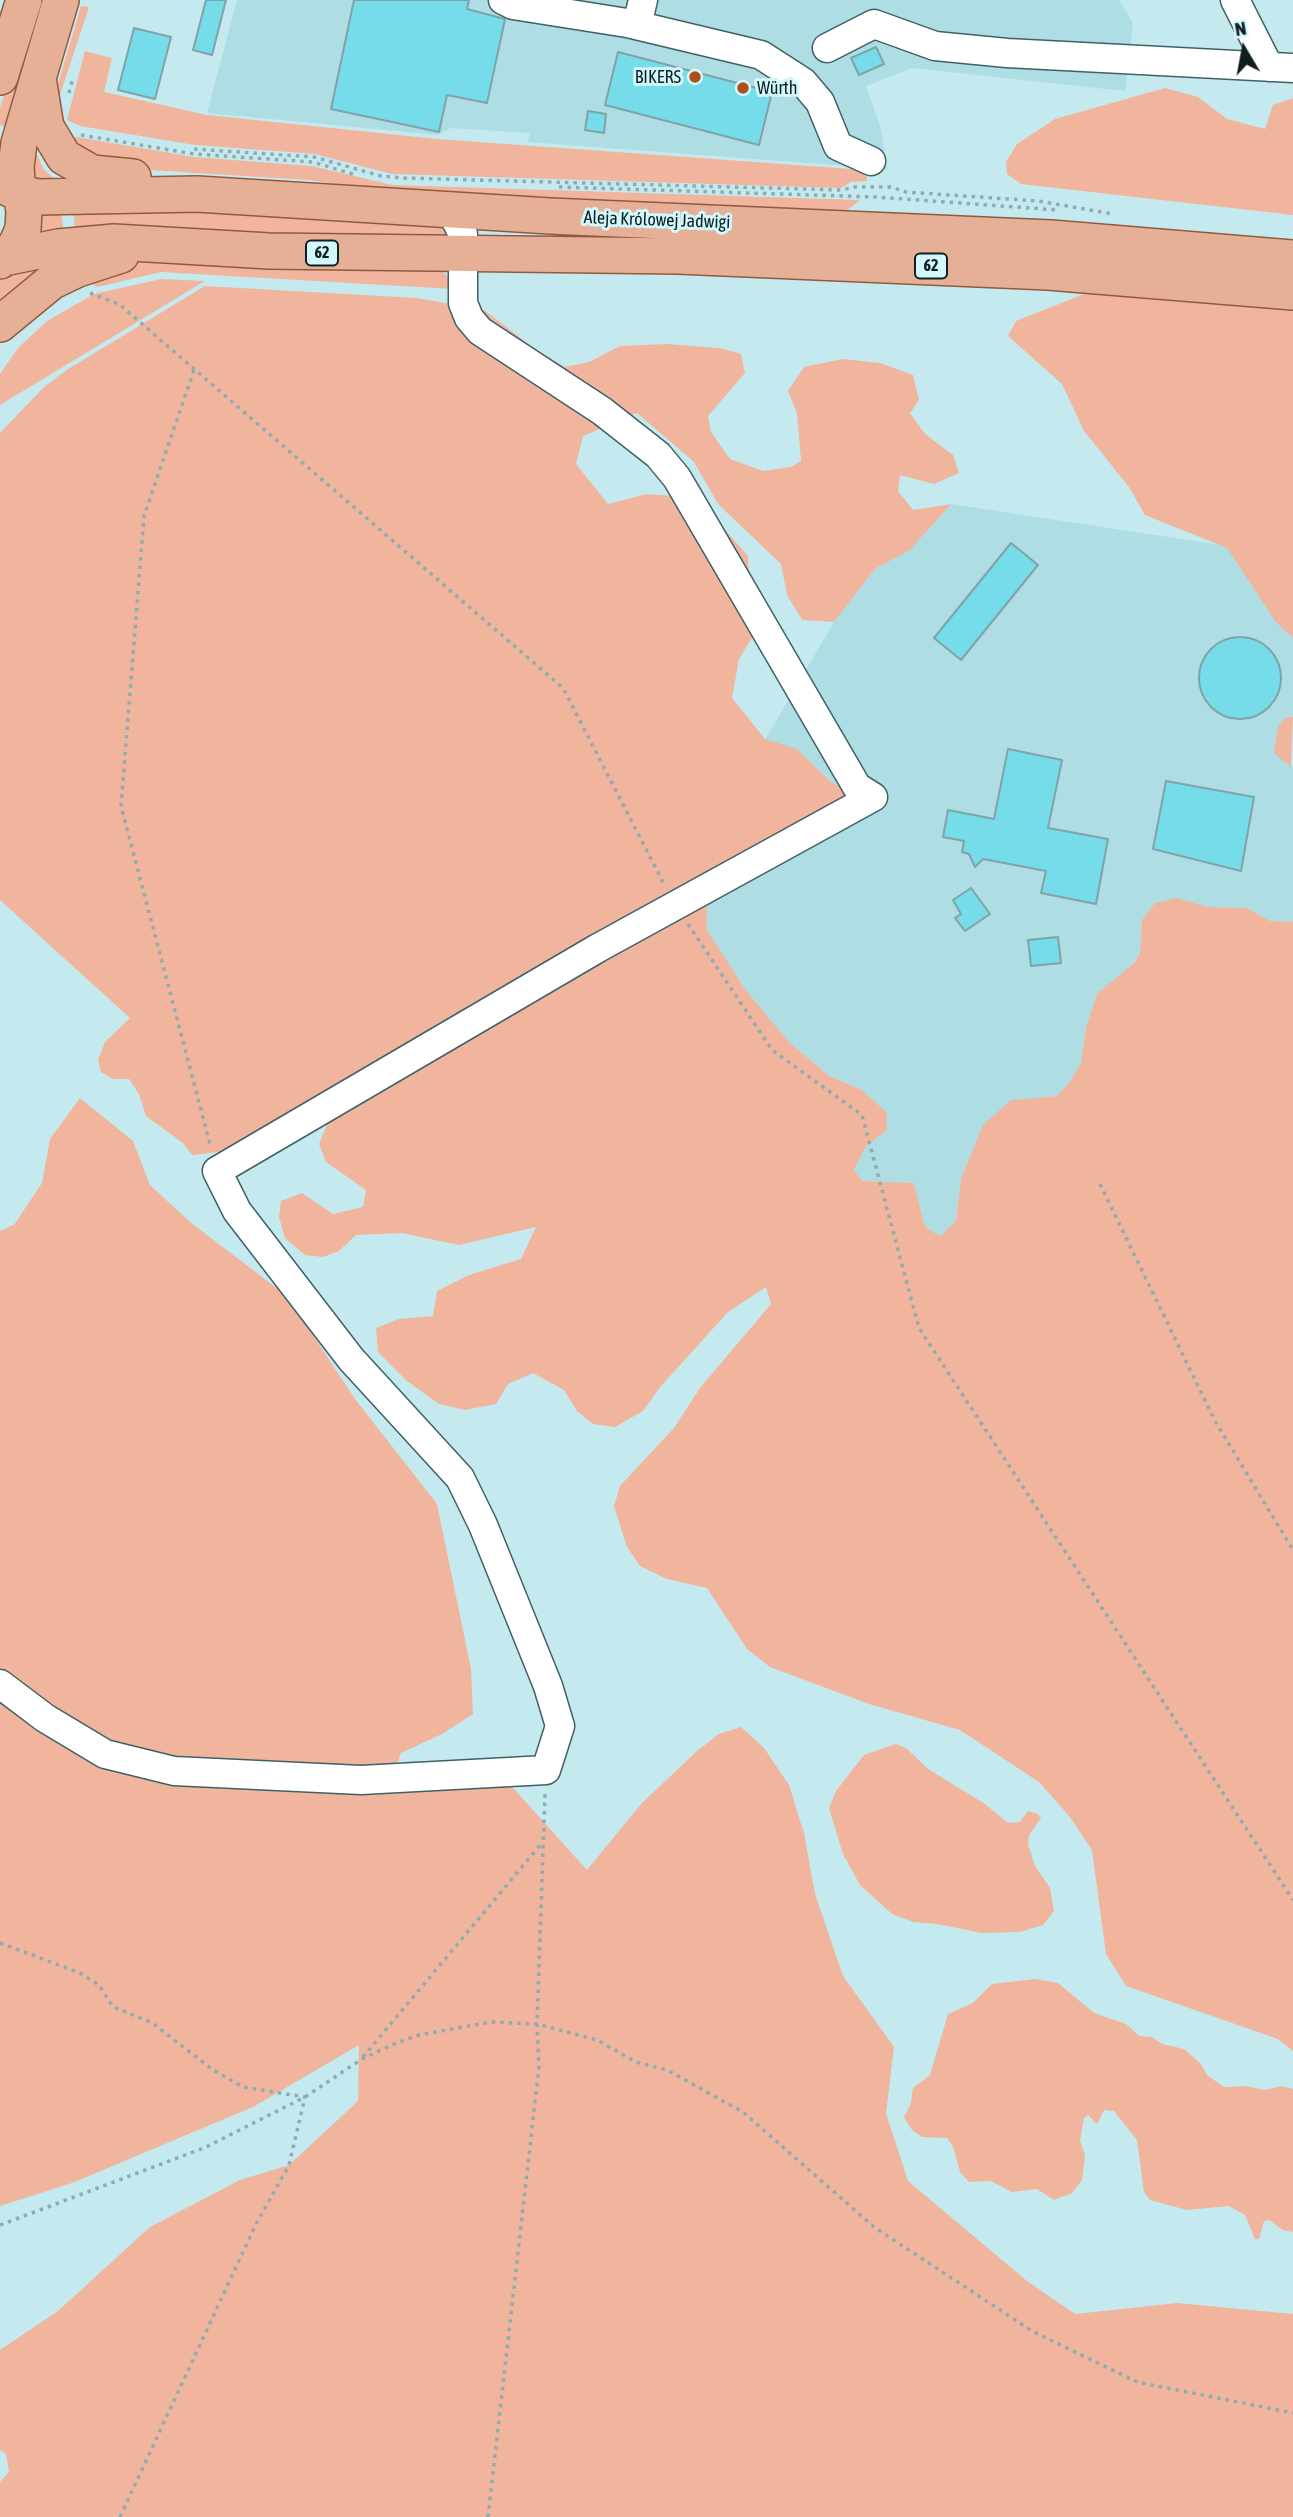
<!DOCTYPE html>
<meta charset="utf-8">
<style>
body{margin:0}
#map{position:relative;width:1293px;height:2517px;overflow:hidden;background:#c4eaef;font-family:"Asap Condensed",sans-serif}
canvas{display:block}
.north{position:absolute;left:1209px;top:14px;width:70px;height:70px;-webkit-text-stroke:5px #d1f8fd;paint-order:stroke;rotate:350deg;font-size:19px;font-weight:700;line-height:28px;text-align:center;color:#101e20}
.north::after{content:'';display:block;margin:auto;width:24px;height:32px;background:#101e20;clip-path:polygon(50% 0,100% 100%,50% 72%,0 100%)}
</style>
<div id="map">
<canvas width="1293" height="2517"></canvas>
<div class="north">N</div>
</div>
<script>
const c = document.querySelector('canvas').getContext('2d');
c.lineJoin = 'round';
function fillPath(path, color) {
  c.fillStyle = color;
  c.fill(path, 'evenodd');
}
function toPath(rows) {
  const path = new Path2D();
  for (const r of rows) {
    if (r.length === 3) {
      path.moveTo(r[0] + r[2], r[1]);
      path.arc(r[0], r[1], r[2], 0, 2 * Math.PI);
      continue;
    }
    path.moveTo(r[0], r[1]);
    for (let i = 2; i < r.length; i += 2) path.lineTo(r[i], r[i + 1]);
  }
  return path;
}
function strokePath(path, color, width, dash) {
  c.strokeStyle = color;
  c.lineWidth = width;
  c.lineCap = dash ? 'butt' : 'round';
  c.setLineDash(dash || []);
  c.stroke(path);
}
function write(font, color, halo, rows, align = 'center') {
  c.font = font + ' "Asap Condensed",sans-serif';
  c.lineWidth = 6;
  c.setLineDash([]);
  c.textBaseline = 'middle';
  c.strokeStyle = halo;
  c.fillStyle = color;
  for (const [text, x, y, turn = 0] of rows) {
    c.save();
    c.translate(x, y);
    c.rotate((+turn || 0) * Math.PI / 180);
    c.textAlign = isNaN(turn) ? turn : align;
    if (halo) c.strokeText(text, 0, 0);
    c.fillText(text, 0, 0);
    c.restore();
  }
}
const built = toPath([
 [237,0,1119,0,1133,23,1125,91,912,68,866,86,881,129,887,169,528,142,530,133,451,128,438,135,207,113],
 [951,504,1221,545,1270,573,1293,599,1293,717,1286,718,1291,766,1293,766,1293,922,1270,921,1247,908,1208,907,1177,898,1142,920,1140,953,1086,1028,1081,1063,1071,1080,1057,1096,1011,1100,961,1179,956,1221,940,1236,925,1227,914,1183,862,1181,854,1170,866,1146,885,1131,862,1090,829,1076,789,1042,745,989,706,930,706,894,849,791,832,783,797,750,765,740,834,622,858,591,875,569,910,550]
]);
const green = toPath([
 [36,0,49,0,10,128,0,125,0,107],
 [81,6,89,7,56,107,54,98],
 [85,51,112,58,104,92,207,115,437,139,866,170,867,181,851,182,841,188,392,174,315,154,195,145,80,126,67,120],
 [1165,88,1198,97,1227,119,1265,129,1273,105,1293,98,1293,215,1021,184,1007,174,1006,162,1017,144,1055,119],
 [76,137,194,157,312,166,392,185,860,200,845,212,833,214,374,190,309,180,117,168,66,140],
 [28,154,37,155,44,170,61,184,36,185],
 [185,206,446,224,457,236,76,237,73,207],
 [61,207,64,238,38,242,42,208],
 [67,254,0,312,0,281,14,273],
 [138,260,439,268,449,278,453,289,161,272,97,287,90,283],
 [161,279,205,281,0,405,0,374,18,348,47,321,94,294],
 [205,286,417,298,484,310,535,349,565,367,589,362,620,346,667,344,719,348,741,354,745,373,708,416,711,432,730,459,763,471,791,467,801,461,797,413,788,391,804,367,843,359,880,363,913,375,919,400,910,413,925,434,953,455,959,473,934,484,900,475,898,491,913,510,951,504,910,550,875,569,834,622,802,620,787,595,781,564,718,504,694,462,637,413,583,436,576,464,608,504,647,494,697,498,748,556,752,638,739,659,732,698,765,739,797,749,832,783,849,791,852,807,706,894,707,930,745,989,789,1042,829,1076,862,1090,887,1113,886,1131,866,1146,854,1170,862,1181,914,1183,925,1227,940,1236,956,1221,961,1179,983,1125,1011,1100,1057,1096,1071,1080,1081,1063,1086,1028,1097,994,1134,963,1140,953,1142,920,1155,903,1177,898,1208,907,1247,908,1270,921,1293,922,1293,2051,1278,2039,1126,1986,1106,1954,1092,1850,1070,1817,1039,1782,960,1730,869,1704,770,1667,747,1649,707,1588,667,1579,640,1566,627,1547,614,1506,620,1486,674,1428,700,1388,771,1304,766,1287,728,1312,661,1386,643,1411,615,1427,593,1424,577,1411,564,1390,533,1373,508,1384,496,1404,465,1410,439,1404,407,1381,378,1352,376,1328,399,1319,433,1316,437,1291,469,1275,521,1259,536,1227,459,1245,402,1233,356,1235,339,1251,323,1257,305,1255,285,1238,279,1217,281,1201,302,1193,333,1214,363,1207,366,1190,326,1162,319,1144,337,1101,236,1150,192,1155,183,1143,146,1116,139,1094,129,1079,113,1079,101,1072,98,1060,105,1042,130,1018,0,900,0,433,44,387,68,369],
 [1092,291,1293,309,1293,638,1276,622,1227,548,1145,515,1129,487,1084,431,1062,384,1008,336,1016,321],
 [1286,717,1293,717,1291,767,1274,753,1278,727],
 [80,1098,133,1141,150,1185,190,1222,287,1296,355,1399,437,1504,471,1669,473,1714,442,1734,401,1753,392,1779,485,1771,514,1789,587,1870,642,1803,697,1751,719,1734,741,1727,764,1748,789,1785,804,1833,815,1894,843,1976,894,2047,886,2113,908,2181,1027,2281,1075,2314,1177,2303,1293,2314,1293,2517,0,2517,0,2482,9,2472,6,2454,0,2450,0,2350,58,2311,150,2227,240,2180,289,2165,358,2101,359,2045,253,2107,72,2183,0,2206,0,1231,14,1225,42,1183,50,1139],
 [896,1744,906,1748,928,1769,985,1804,1008,1823,1020,1822,1028,1811,1038,1814,1041,1818,1029,1835,1028,1844,1035,1866,1050,1888,1054,1911,1043,1925,1020,1932,982,1933,937,1924,913,1922,892,1914,860,1885,843,1854,829,1808,836,1791,864,1755],
 [1035,1979,1058,1983,1094,2013,1126,2024,1139,2036,1152,2037,1162,2044,1184,2049,1201,2064,1207,2075,1224,2087,1244,2086,1266,2090,1281,2086,1293,2089,1293,2232,1283,2230,1269,2220,1264,2221,1259,2239,1255,2239,1245,2215,1229,2206,1187,2210,1150,2200,1144,2192,1137,2140,1114,2111,1104,2110,1097,2124,1088,2115,1084,2118,1080,2140,1085,2156,1082,2180,1072,2193,1054,2200,1037,2189,1012,2192,991,2181,969,2182,960,2172,953,2146,947,2138,922,2137,912,2130,904,2117,911,2103,913,2088,930,2075,948,2014,973,2003,992,1984]
]);
const building = toPath([
 [206,0,226,0,212,55,193,50,206,0],
 [354,0,469,0,467,9,505,19,487,103,447,95,439,132,331,109,354,0],
 [134,28,171,37,155,99,118,90,134,28],
 [876,47,884,64,859,75,851,58,876,47],
 [618,52,772,92,759,145,605,105,618,52],
 [588,111,606,114,604,133,585,130,588,111],
 [1011,543,1038,565,961,660,934,638,1011,543],
 [1240,678,41],
 [1008,749,1062,760,1048,828,1108,839,1096,904,1041,893,1046,871,983,859,975,867,969,854,962,852,964,841,943,837,948,810,994,819,1008,749],
 [1166,781,1254,797,1241,871,1153,849,1166,781],
 [971,888,990,914,965,931,955,918,961,914,953,900,971,888],
 [1058,937,1061,963,1031,966,1028,940,1058,937]
]);
const path = toPath([
 [69,93,73,77],
 [81,135,194,154,313,162,356,175],
 [194,149,314,157,381,176,402,178,841,190,855,187,891,187,906,192,1038,201,1113,214],
 [559,187,876,197,1058,210],
 [90,293,119,304,563,688,664,884],
 [194,370,144,516,121,806,211,1148],
 [688,924,772,1050,862,1115,919,1328,1293,1900],
 [1100,1184,1215,1421,1293,1550],
 [0,1943,80,1973,99,1985,113,2007,151,2022,213,2070,243,2087,305,2097,289,2165,256,2224,120,2517],
 [363,2057,542,1843],
 [0,2225,204,2148,305,2097,362,2059,394,2044,419,2035,491,2022,537,2024,597,2040,636,2062,667,2070,743,2112,874,2227,1032,2331,1137,2382,1293,2413],
 [488,2517,539,2067,537,2024,545,1794]
]);
const minor = toPath([
 [503,0,513,5,627,23,761,55,803,82,820,102,838,146,871,161],
 [1235,0,1269,67],
 [637,25,643,0],
 [827,48,874,24,935,46,1007,53,1293,68],
 [0,1684,45,1718,105,1754,174,1771,361,1780,546,1770,560,1726,548,1686,483,1525,460,1478,351,1359,237,1211,217,1171,598,948,873,797,857,787,677,478,658,455,602,411,480,331,469,318,463,303,463,234,451,211]
]);
const major = toPath([
 [0,77,24,0],
 [38,78,46,127,64,157,92,173,133,177],
 [0,184,18,193,38,197,197,194,550,216,1051,238,1293,258],
 [18,193,16,167,19,143,61,0],
 [4,258,58,247,114,242,269,251,678,256,1048,272,1293,292],
 [0,261,16,245,23,229,24,211,21,194],
 [0,324,51,282,78,269,121,255]
]);
const markers = [
 [695,77,7,"#b14e17"],
 [743,88,7,"#b14e17"]
];
const shields = [
 [322,253,32],
 [931,266,32]
];
const shieldNames = [
 ["62",322,253],
 ["62",931,266]
];
const poiNames = [
 ["BIKERS",681,77],
 ["Würth",757,88,"left"]
];
const streetNames = [
 ["Aleja Królowej Jadwigi",657,220,2]
];
fillPath(built, '#aedde3');
fillPath(green, '#f0b59c');
fillPath(building, '#76dce9');
strokePath(building, '#7fa3a8', 2);
strokePath(minor, '#3e6166', 31);
strokePath(major, '#905a40', 38);
strokePath(path, '#8eacb0', 3.5, [3.5, 5]);
strokePath(minor, '#fff', 28);
strokePath(major, '#e6b097', 35);
for (const [x, y, r, color] of markers) {
  const dot = new Path2D();
  dot.arc(x, y, r, 0, 2 * Math.PI);
  c.fillStyle = color;
  c.fill(dot);
  strokePath(dot, '#d1f8fd', 2.5);
}
for (const [x, y, w] of shields) {
  const box = new Path2D();
  box.roundRect(x - w / 2, y - 12.5, w, 25, 5);
  c.fillStyle = '#d1f8fd';
  c.fill(box);
  strokePath(box, '#101e20', 2);
}
write('bold 16px', '#101e20', null, shieldNames);
write('18px', '#101e20', '#d1f8fd', poiNames, 'right');
write('18px', '#101e20', '#d1f8fd', streetNames);
</script>
